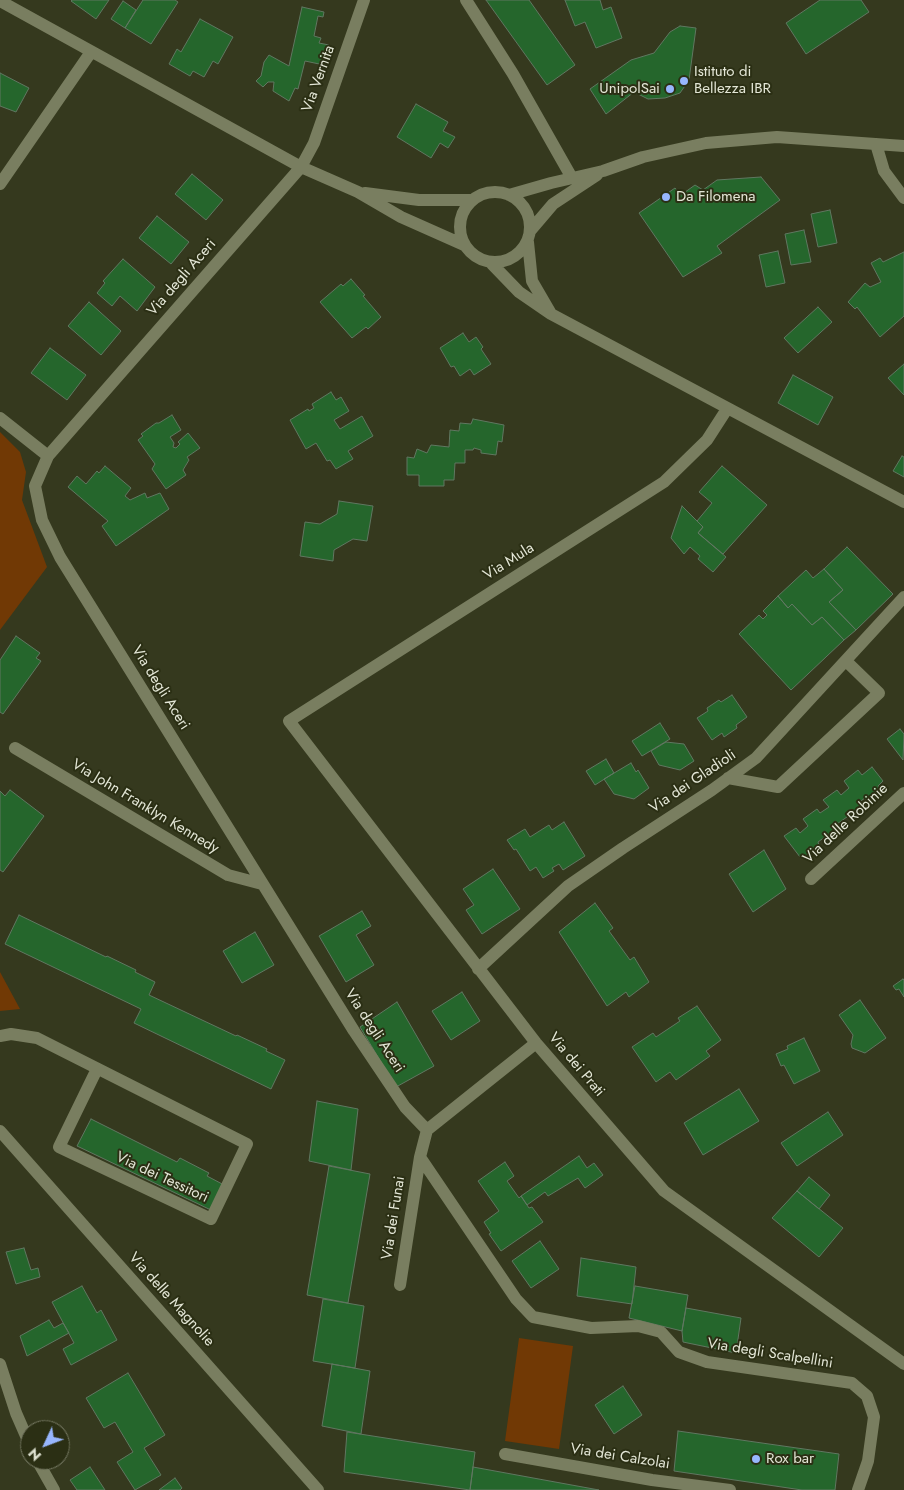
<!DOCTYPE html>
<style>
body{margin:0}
#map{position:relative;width:904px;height:1490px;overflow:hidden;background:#35391e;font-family:Jost,sans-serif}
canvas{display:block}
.north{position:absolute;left:20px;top:1420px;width:50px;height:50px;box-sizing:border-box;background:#2b2f14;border:1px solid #757862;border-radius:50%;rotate:227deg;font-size:14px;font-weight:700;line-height:20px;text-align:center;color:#e3e6d6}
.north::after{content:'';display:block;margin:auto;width:18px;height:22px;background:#97b6fd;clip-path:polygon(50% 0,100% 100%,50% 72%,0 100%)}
</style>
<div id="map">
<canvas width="904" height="1490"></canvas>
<div class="north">N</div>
</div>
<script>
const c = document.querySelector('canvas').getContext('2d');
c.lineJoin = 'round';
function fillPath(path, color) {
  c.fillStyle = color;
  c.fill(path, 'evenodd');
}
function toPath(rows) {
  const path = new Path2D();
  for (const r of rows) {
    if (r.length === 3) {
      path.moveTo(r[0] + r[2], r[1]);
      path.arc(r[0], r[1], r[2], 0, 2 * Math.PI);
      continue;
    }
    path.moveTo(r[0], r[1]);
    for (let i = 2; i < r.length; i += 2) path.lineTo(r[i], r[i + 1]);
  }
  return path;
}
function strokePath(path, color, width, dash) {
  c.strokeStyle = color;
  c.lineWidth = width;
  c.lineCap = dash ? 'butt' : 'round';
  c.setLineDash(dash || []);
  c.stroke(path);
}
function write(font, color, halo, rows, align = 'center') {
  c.font = font + ' Jost,sans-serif';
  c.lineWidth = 4;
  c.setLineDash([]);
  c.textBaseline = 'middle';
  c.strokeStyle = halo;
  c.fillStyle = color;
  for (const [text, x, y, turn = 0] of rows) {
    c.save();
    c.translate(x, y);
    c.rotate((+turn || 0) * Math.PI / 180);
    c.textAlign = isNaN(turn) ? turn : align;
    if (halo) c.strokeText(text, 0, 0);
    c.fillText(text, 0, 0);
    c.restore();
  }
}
const green = toPath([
 [0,432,20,452,26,472,22,500,47,567,0,630],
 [0,972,20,1009,0,1011],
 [519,1338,573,1346,559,1449,505,1441]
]);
const building = toPath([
 [72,0,109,0,96,19,71,1,72,0],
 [143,0,175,0,178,2,151,44,125,28,143,0],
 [486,0,529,0,575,65,547,85,486,0],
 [565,0,600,0,603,10,611,7,622,38,596,48,585,22,575,26,565,0],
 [820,0,861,0,869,12,806,54,786,23,820,0],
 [123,1,136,10,125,28,111,19,123,1],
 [302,7,324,12,323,17,318,16,314,36,321,38,319,43,329,45,324,65,305,61,298,89,295,88,289,101,273,91,274,82,268,82,263,87,256,81,261,76,264,62,269,55,289,66,302,7],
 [200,19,233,37,218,64,213,61,204,77,193,71,190,76,169,64,177,49,181,52,200,19],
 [680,26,696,28,689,80,680,93,665,98,648,99,634,92,606,114,590,89,631,60,654,53,670,32,680,26],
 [0,73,29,88,16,112,0,106,0,73],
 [416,104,448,122,443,131,455,137,448,148,440,143,431,158,397,137,416,104],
 [192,174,223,200,206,220,175,194,192,174],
 [761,177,780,200,717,246,722,253,683,277,639,213,675,188,681,195,695,185,703,190,717,180,761,177],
 [830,210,837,243,818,247,811,214,830,210],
 [157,216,189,242,171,264,139,238,157,216],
 [804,230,811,262,791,265,785,234,804,230],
 [778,251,785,283,766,287,759,255,778,251],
 [904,252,904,316,880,337,857,307,855,309,848,302,865,283,870,287,881,282,871,263,880,258,883,262,904,252],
 [123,259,155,287,137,311,120,296,112,306,97,293,105,283,103,281,123,259],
 [351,279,365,295,363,296,381,317,368,329,366,327,352,338,320,302,341,284,343,286,351,279],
 [89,302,121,331,101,355,68,326,89,302],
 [818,307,832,322,798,353,784,338,818,307],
 [463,333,469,342,476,337,483,347,481,349,491,364,474,375,470,369,460,376,454,366,451,367,440,348,463,333],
 [50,348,86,375,67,400,31,373,50,348],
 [904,364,904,395,888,378,904,364],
 [793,375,833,397,818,425,778,403,793,375],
 [331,392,336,400,341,397,349,411,334,420,340,429,362,416,373,436,348,451,353,459,336,469,330,460,327,461,316,443,306,449,290,420,308,409,309,411,314,408,312,404,331,392],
 [172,415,181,430,170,437,174,443,173,447,176,448,180,444,178,442,188,433,200,448,187,457,189,460,183,470,186,475,166,489,152,469,155,464,138,440,143,436,141,434,156,423,159,423,172,415],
 [473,419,504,425,502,442,498,441,496,455,481,453,481,450,474,448,473,450,465,450,465,463,455,463,454,480,444,480,444,486,419,486,419,475,407,475,407,457,414,458,417,449,427,453,431,445,449,447,450,430,459,431,460,423,471,424,473,419],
 [902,456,904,457,904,477,893,471,902,456],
 [105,466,131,488,125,496,130,500,145,493,147,498,160,493,169,509,116,546,102,526,108,521,68,487,77,476,86,484,97,471,99,473,105,466],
 [722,466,767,505,723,554,698,533,703,527,697,521,712,503,699,492,722,466],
 [339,501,373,506,367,541,353,539,334,550,333,561,300,556,305,522,320,524,337,514,339,501],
 [682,506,703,527,698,533,726,557,713,572,698,559,700,556,690,547,684,554,671,538,682,506],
 [847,547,893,594,856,630,829,602,843,590,824,569,847,547],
 [824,569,843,590,829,602,856,630,844,640,822,617,812,625,792,604,788,608,778,596,806,570,813,578,824,569],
 [778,596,788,608,792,604,812,625,822,617,844,640,791,690,739,634,759,615,763,619,767,615,763,611,778,596],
 [16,636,40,653,36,658,41,661,3,714,0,712,0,660,16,636],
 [732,695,747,717,736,725,737,728,724,737,722,733,712,740,697,718,708,711,707,708,719,700,721,702,732,695],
 [660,723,670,739,642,756,632,741,660,723],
 [900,729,904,734,903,760,887,739,900,729],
 [666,742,684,744,694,761,680,770,659,765,651,751,666,742],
 [606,759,614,773,595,785,586,771,606,759],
 [631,763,636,772,638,770,649,788,634,799,614,794,604,779,631,763],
 [872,767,883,781,878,786,880,789,866,800,865,798,858,803,861,807,837,824,840,826,818,842,819,845,806,859,803,856,800,857,784,836,796,828,800,833,808,826,803,819,817,809,820,813,829,807,823,800,837,790,841,795,849,788,844,781,858,770,862,775,872,767],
 [10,790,44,816,3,872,0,870,0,791,5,796,10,790],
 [564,822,585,856,563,870,559,864,552,868,554,871,543,878,536,867,530,871,516,849,514,850,507,840,525,829,530,837,549,825,552,830,564,822],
 [764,850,786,889,753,912,729,874,764,850],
 [493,869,520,909,482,934,466,910,474,905,463,889,493,869],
 [595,903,613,928,609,931,630,960,634,957,649,982,629,997,626,992,607,1006,559,932,595,903],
 [362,911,371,926,356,935,374,965,346,982,319,936,362,911],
 [19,915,106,957,107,956,136,970,135,972,155,982,149,995,236,1036,237,1035,267,1049,266,1051,285,1060,271,1089,134,1023,141,1009,5,944,19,915],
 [255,932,274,965,242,983,223,951,255,932],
 [903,979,904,980,904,997,899,989,896,990,893,986,903,979],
 [462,992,480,1021,451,1040,432,1011,462,992],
 [860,1000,886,1038,865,1053,852,1048,851,1044,853,1035,839,1015,860,1000],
 [397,1002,434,1066,396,1087,360,1027,397,1002],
 [697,1006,721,1040,706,1051,710,1056,676,1080,670,1072,656,1082,632,1047,653,1033,656,1037,680,1021,678,1018,697,1006],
 [804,1038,820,1071,794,1084,784,1065,781,1066,776,1054,788,1049,787,1046,804,1038],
 [739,1089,759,1121,703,1155,684,1123,739,1089],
 [317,1101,358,1109,351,1170,309,1161,317,1101],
 [828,1112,843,1135,797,1166,781,1143,828,1112],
 [91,1119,177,1162,180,1158,209,1173,207,1176,226,1186,213,1211,77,1146,91,1119],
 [579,1156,587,1168,594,1163,603,1175,585,1188,578,1178,548,1196,545,1192,527,1205,521,1196,579,1156],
 [505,1162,514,1176,507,1181,519,1198,521,1196,529,1208,532,1207,543,1222,501,1251,489,1234,491,1233,484,1222,499,1211,478,1181,505,1162],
 [329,1166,370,1174,348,1303,307,1295,329,1166],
 [809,1177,830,1195,819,1209,797,1191,809,1177],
 [797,1191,843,1228,819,1257,772,1218,797,1191],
 [540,1241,559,1269,531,1288,512,1261,540,1241],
 [24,1248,31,1270,38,1268,40,1277,16,1284,6,1252,24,1248],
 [581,1258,636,1267,632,1304,577,1296,581,1258],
 [82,1286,97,1313,101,1310,117,1340,71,1365,63,1349,74,1343,52,1302,82,1286],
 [635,1286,688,1295,682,1331,629,1318,635,1286],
 [323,1299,364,1306,355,1368,313,1361,323,1299],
 [686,1308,741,1318,736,1353,683,1342,682,1331,686,1308],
 [49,1320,54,1328,63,1323,69,1333,27,1356,20,1336,49,1320],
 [332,1364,370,1371,361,1434,322,1426,332,1364],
 [128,1373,165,1435,144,1448,161,1475,135,1490,117,1462,133,1452,115,1422,104,1428,86,1398,128,1373],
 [623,1386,642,1415,614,1434,595,1405,623,1386],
 [678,1431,839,1454,835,1490,802,1490,674,1471,678,1431],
 [347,1432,475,1452,470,1490,344,1472,347,1432],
 [90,1467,105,1490,77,1490,70,1480,90,1467],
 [473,1467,599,1490,470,1490,473,1467],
 [175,1478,182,1488,180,1490,159,1490,175,1478]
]);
const minor = toPath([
 [364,0,314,143,301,167,48,456,35,486,42,520,60,557,354,1031,405,1107,427,1130,536,1043],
 [466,0,513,74,572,178],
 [0,1,301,167,358,192,401,217,464,245],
 [876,144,884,171,904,198],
 [0,184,91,52],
 [495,227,35],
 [365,193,419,200,472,200],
 [509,195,551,183,603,171,643,157,706,143,777,137,904,146],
 [530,231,553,204,597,175],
 [528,242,532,281,550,312],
 [491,263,519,292,551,314,904,502],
 [727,409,707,440,664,482,289,721,536,1043,664,1191,904,1364],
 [0,418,48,456],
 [15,748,228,875,262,884],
 [728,778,778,787,879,693,846,661],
 [811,879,904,793],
 [478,969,568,886,623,848,712,790,756,758,904,597],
 [0,1036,11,1034,37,1038,247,1144,211,1219,59,1147,97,1069],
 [427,1130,420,1157,516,1299,533,1317,591,1328,638,1326,661,1332,679,1352,707,1362,852,1383,867,1396,874,1417,868,1461,858,1490],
 [0,1131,318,1490],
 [400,1285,420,1157],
 [0,1364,16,1413,30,1445],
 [505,1454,652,1480,730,1490],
 [37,1460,54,1490]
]);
const markers = [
 [684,81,5,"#97b6fd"],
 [670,89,5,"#97b6fd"],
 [666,197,5,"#97b6fd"],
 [756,1459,5,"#97b6fd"]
];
const poiNames = [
 ["Istituto di",694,72],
 ["Bellezza IBR",694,89],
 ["UnipolSai",660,89,"right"],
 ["Da Filomena",676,197],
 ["Rox bar",766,1459]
];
const streetNames = [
 ["Via Vernita",319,79,-70],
 ["Via degli Aceri",182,278,-49],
 ["Via Mula",509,562,-32],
 ["Via degli Aceri",160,688,58],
 ["Via dei Gladioli",693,782,-34],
 ["Via John Franklyn Kennedy",145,807,31],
 ["Via delle Robinie",846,824,-43],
 ["Via degli Aceri",374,1031,57],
 ["Via dei Prati",576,1065,50],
 ["Via dei Tessitori",162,1178,25],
 ["Via dei Funai",394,1218,-81],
 ["Via delle Magnolie",171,1300,48],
 ["Via degli Scalpellini",770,1354,9],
 ["Via dei Calzolai",620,1457,9]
];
fillPath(green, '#713905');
fillPath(building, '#25662c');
strokePath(building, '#607761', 1);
strokePath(minor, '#797e60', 12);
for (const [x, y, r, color] of markers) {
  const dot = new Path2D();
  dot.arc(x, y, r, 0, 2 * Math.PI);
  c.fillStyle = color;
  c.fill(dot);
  strokePath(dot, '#2b2f14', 2);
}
write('15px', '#e3e6d6', '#2b2f14', poiNames, 'left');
write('15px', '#e3e6d6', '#2b2f14', streetNames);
</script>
